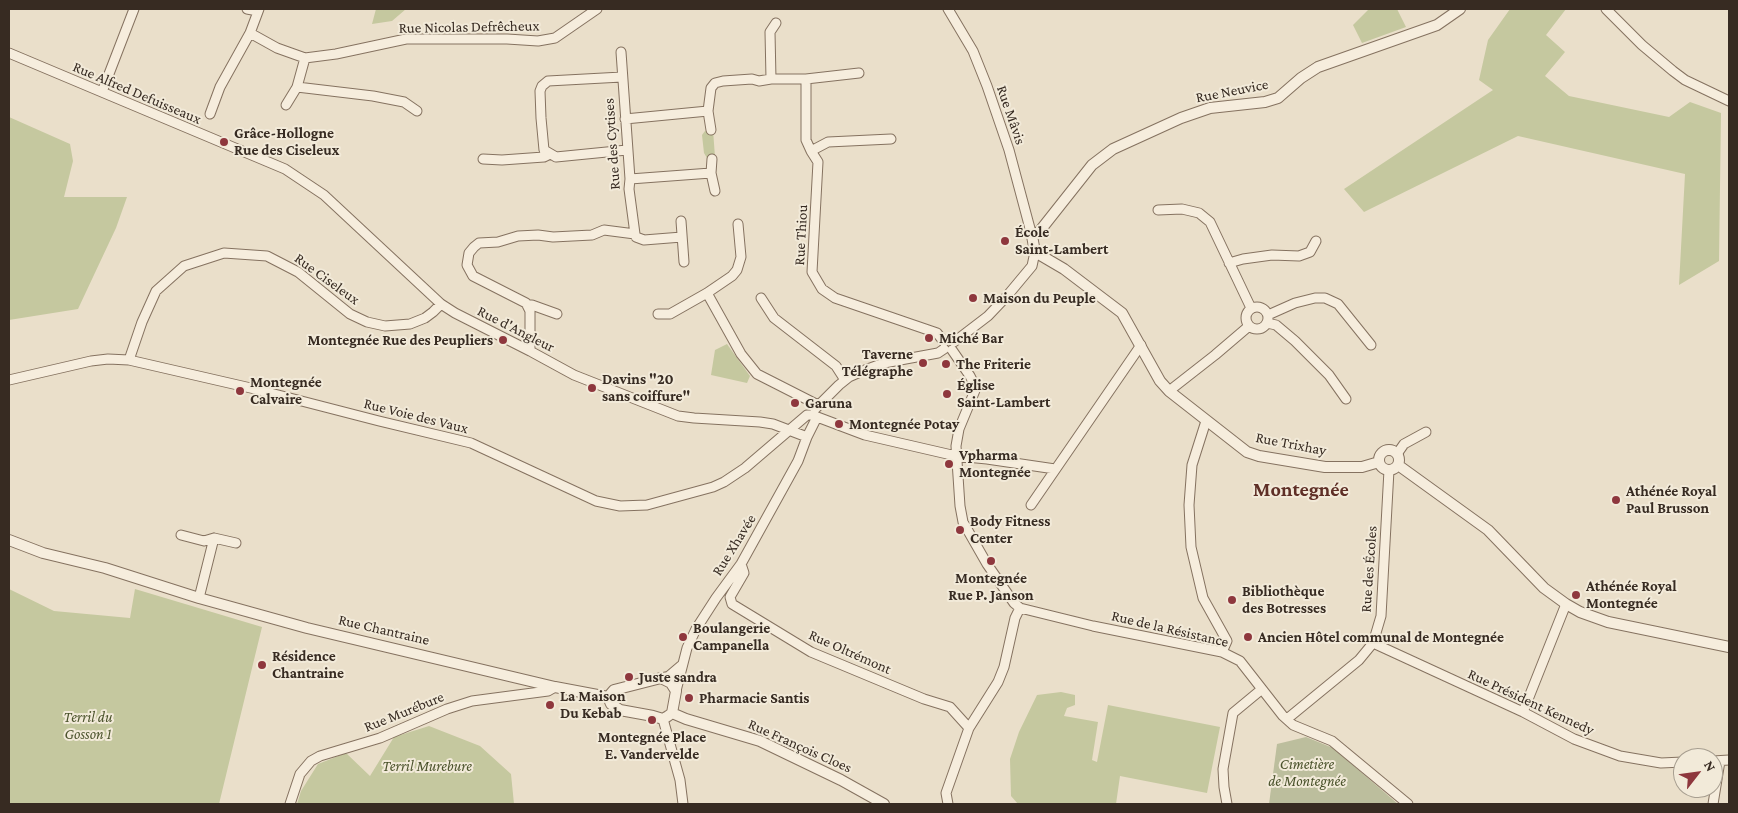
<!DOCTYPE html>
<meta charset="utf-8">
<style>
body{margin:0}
#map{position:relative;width:1738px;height:813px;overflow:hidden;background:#eadfca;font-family:"Crimson Pro",serif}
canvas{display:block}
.frame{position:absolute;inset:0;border:10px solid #372b22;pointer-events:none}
.north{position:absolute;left:1673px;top:748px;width:50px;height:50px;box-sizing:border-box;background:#f2ead9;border:1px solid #a79e90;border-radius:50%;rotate:60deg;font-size:14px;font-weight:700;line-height:20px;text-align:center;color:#372b22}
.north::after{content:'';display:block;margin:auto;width:18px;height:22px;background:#8e373d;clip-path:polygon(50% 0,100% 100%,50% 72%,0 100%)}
</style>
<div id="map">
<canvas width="1738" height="813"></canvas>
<div class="frame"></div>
<div class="north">N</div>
</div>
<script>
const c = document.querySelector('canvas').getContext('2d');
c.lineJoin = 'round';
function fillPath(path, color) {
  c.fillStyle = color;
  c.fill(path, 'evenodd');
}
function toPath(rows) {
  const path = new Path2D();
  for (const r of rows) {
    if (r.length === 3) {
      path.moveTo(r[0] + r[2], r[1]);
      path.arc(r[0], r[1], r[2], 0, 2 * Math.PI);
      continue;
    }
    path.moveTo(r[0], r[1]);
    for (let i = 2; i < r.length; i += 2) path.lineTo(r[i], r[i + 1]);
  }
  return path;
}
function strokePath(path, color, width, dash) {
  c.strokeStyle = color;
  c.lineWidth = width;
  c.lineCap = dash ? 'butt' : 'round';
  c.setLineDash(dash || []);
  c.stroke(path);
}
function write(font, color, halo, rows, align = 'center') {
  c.font = font + ' "Crimson Pro",serif';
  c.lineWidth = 4;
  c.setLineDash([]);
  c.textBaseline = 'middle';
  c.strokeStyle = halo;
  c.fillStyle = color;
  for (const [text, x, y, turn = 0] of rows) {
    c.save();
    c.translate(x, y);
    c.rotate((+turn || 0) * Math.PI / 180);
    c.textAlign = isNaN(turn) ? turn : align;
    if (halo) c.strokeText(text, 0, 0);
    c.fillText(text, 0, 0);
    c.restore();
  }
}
const green = toPath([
 [376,9,406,9,392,21,372,24],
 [1369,9,1397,9,1406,27,1362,43,1353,25],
 [1510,9,1566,9,1546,35,1565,52,1545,76,1569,96,1669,117,1690,102,1721,113,1719,261,1679,285,1685,174,1518,136,1364,212,1344,189,1493,90,1479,80,1488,40],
 [9,117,70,144,73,161,64,197,127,197,116,228,78,309,9,320],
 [713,130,715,157,707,158,704,153,702,135,705,131],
 [727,344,750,376,747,383,711,375,715,350],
 [9,589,54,611,130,618,135,589,262,627,219,804,9,804],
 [1061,692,1075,695,1075,705,1067,708,1064,716,1098,722,1092,760,1097,762,1108,705,1220,727,1207,793,1120,776,1116,804,1018,804,1011,796,1010,759,1019,732,1037,695],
 [429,726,480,746,511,774,514,804,297,804,301,791,318,764,346,753,370,776,394,737]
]);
const cemetery = toPath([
 [1306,737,1333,748,1398,804,1269,804,1277,744]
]);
const minor = toPath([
 [247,9,258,11],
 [948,9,973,51,987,86,1009,150,1032,236],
 [1606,9,1642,45,1673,71,1685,80,1729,101],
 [250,33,277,48,305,58,336,54,406,39,507,39,538,41,555,38,597,9],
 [621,52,630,179,629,189,635,234],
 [9,53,285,169,324,195,441,304,455,313,530,351,574,375,678,416,694,418,760,422,773,424,807,437],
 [622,77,548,81,542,86,540,91,541,118,544,150,556,157,627,150],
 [771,79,770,32,776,23],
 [806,79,806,140,811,151,818,162,812,272,822,289,835,298,937,333,944,342],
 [297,87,373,96,404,102,417,111],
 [102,92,134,9],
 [286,105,297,87,305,58],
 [210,114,220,87,250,33,259,9],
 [625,119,708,111],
 [711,130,708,111,711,88,715,83,723,81,752,79,759,81,771,79,806,79,859,73],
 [811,151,828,142,891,139],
 [483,159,502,160,544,157,550,154],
 [712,159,711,173,715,191],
 [630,179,711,173],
 [1158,210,1182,209,1199,213,1210,222,1251,308],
 [681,221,684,262],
 [635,234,636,237,644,240,682,237],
 [1229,263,1243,259,1272,255,1299,256,1310,252,1316,241],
 [707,293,741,354,757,374,818,405],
 [761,298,774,318,836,366,845,380],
 [528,305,532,305,557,314],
 [1257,318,11],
 [658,314,670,314,707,293,732,276,737,270,741,257,738,224],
 [1268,315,1295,303,1315,298,1325,298,1338,304,1371,345],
 [1267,323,1276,325,1295,341,1329,375,1346,399],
 [954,342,988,316,1007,296,1032,266,1035,252],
 [952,350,970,376,976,388,959,429,956,446,960,506,963,522,987,564,1014,603,1020,608],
 [530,351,530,311,526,303,473,276,467,265,469,253,474,247,479,243,498,242,518,236,538,235,553,237,592,235,604,230,635,234],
 [129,360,142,322,156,291,184,266,224,253,267,256,298,272,350,314,367,322,385,326,410,324,425,318,433,312,441,304],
 [9,380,91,361,108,359,129,360,255,389,379,421,471,443,596,501,620,506,647,505,713,487,724,482,745,468,807,415,812,415,865,435,956,456,987,459,1055,469],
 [1169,391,1215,355,1249,326],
 [815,409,839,385,849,377,865,370,884,363,938,353,944,349],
 [1206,421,1192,465,1189,505,1191,547,1203,598,1227,641,1222,652],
 [1397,454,1404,444,1426,432],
 [1031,505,1141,345],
 [181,535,204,541,214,538],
 [741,564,744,573,730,597,732,604,811,652,924,699,950,707,969,728],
 [199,598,214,538,236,543],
 [1020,608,1093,626,1222,652,1240,661,1283,716,1293,725,1332,741,1408,804],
 [1373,643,1523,712,1574,739,1620,756,1661,763,1683,762],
 [661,678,669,676,682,665],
 [676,691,687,648,696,629,716,598,741,564,798,461,807,437,817,417],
 [1523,712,1566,604],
 [663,719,680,780,683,804],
 [1287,719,1359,660,1373,643,1381,616,1389,470],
 [1713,761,1729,760],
 [290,804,300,774,311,761,320,756,380,738,447,709,472,701,548,691,555,687],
 [948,804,946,793,969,728,998,682,1004,667,1015,618,1020,608],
 [1227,804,1224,787,1223,769,1233,713,1262,689],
 [1713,804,1720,761]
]);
const tertiary = toPath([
 [1389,460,10],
 [1379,462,1362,467,1325,467,1259,456,1247,452,1169,391,1160,381,1122,313,1064,269,1035,252,1032,236,1039,232,1092,165,1113,149,1181,118,1210,108,1265,102,1278,98,1301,78,1318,67,1437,25,1460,9],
 [1398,465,1488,530,1544,588,1566,604,1580,612,1608,622,1729,647],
 [9,540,43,553,105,568,199,598,307,628,555,687,608,697],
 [661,678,671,683,676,691,672,713,668,716,663,719,653,716,620,710,611,704,608,697,614,690,661,678],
 [672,713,686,719,760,741,841,780,884,804]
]);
const markers = [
 [224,142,5,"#8e373d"],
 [1005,241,5,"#8e373d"],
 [973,298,5,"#8e373d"],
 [929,338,5,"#8e373d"],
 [503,340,5,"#8e373d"],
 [923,363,5,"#8e373d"],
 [946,364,5,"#8e373d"],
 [592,388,5,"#8e373d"],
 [240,391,5,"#8e373d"],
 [947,394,5,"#8e373d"],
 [795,403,5,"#8e373d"],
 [839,424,5,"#8e373d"],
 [949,464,5,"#8e373d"],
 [1616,500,5,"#8e373d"],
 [960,530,5,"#8e373d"],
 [991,561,5,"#8e373d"],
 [1576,595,5,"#8e373d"],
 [1232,600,5,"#8e373d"],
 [683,637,5,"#8e373d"],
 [1248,637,5,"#8e373d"],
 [262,665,5,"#8e373d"],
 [629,677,5,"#8e373d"],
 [689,698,5,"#8e373d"],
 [550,705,5,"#8e373d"],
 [652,720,5,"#8e373d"]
];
const streetNames = [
 ["Rue Nicolas Defrêcheux",469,27,-1],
 ["Rue Neuvice",1232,91,-11],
 ["Rue Alfred Defuisseaux",137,93,23],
 ["Rue Mâvis",1011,115,71],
 ["Rue des Cytises",612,144,-94],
 ["Rue Thiou",801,235,-87],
 ["Rue Ciseleux",327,279,36],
 ["Rue d'Angleur",516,329,27],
 ["Rue Voie des Vaux",416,416,14],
 ["Rue Trixhay",1291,444,11],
 ["Rue Xhavée",734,545,-58],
 ["Rue des Écoles",1369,569,-86],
 ["Rue de la Résistance",1170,629,13],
 ["Rue Chantraine",384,630,13],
 ["Rue Oltrémont",850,652,24],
 ["Rue Président Kennedy",1531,702,25],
 ["Rue Murébure",404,712,-22],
 ["Rue François Cloes",800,746,24]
];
const poiNames = [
 ["Grâce-Hollogne",234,133],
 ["Rue des Ciseleux",234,150],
 ["École",1015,232],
 ["Saint-Lambert",1015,249],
 ["Maison du Peuple",983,298],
 ["Miché Bar",939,338],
 ["Montegnée Rue des Peupliers",493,340,"right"],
 ["Taverne",913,354,"right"],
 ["Télégraphe",913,371,"right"],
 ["The Friterie",956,364],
 ["Davins \"20",602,379],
 ["sans coiffure\"",602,396],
 ["Montegnée",250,382],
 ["Calvaire",250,399],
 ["Église",957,385],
 ["Saint-Lambert",957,402],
 ["Garuna",805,403],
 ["Montegnée Potay",849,424],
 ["Vpharma",959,455],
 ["Montegnée",959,472],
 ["Athénée Royal",1626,491],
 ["Paul Brusson",1626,508],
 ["Body Fitness",970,521],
 ["Center",970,538],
 ["Montegnée",991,578,"center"],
 ["Rue P. Janson",991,595,"center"],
 ["Athénée Royal",1586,586],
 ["Montegnée",1586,603],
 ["Bibliothèque",1242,591],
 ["des Botresses",1242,608],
 ["Boulangerie",693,628],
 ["Campanella",693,645],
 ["Ancien Hôtel communal de Montegnée",1258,637],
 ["Résidence",272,656],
 ["Chantraine",272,673],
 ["Juste sandra",639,677],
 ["La Maison",560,696],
 ["Du Kebab",560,713],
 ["Pharmacie Santis",699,698],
 ["Montegnée Place",652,737,"center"],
 ["E. Vandervelde",652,754,"center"]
];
const parkNames = [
 ["Terril du",88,717],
 ["Gosson 1",88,734],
 ["Cimetière",1307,764],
 ["de Montegnée",1307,781],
 ["Terril Murebure",427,766]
];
const districtNames = [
 ["Montegnée",1301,490]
];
fillPath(green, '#c5c89f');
fillPath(cemetery, '#bcbe9d');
strokePath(minor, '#857260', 11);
strokePath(tertiary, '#857260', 12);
strokePath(minor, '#f6eddd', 9);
strokePath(tertiary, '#f6eddd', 10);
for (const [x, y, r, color] of markers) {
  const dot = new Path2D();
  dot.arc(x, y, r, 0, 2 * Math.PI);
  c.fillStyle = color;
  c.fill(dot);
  strokePath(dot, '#f2ead9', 2);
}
write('15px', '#372b22', '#f2ead9', streetNames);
write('bold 15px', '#372b22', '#f2ead9', poiNames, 'left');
write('italic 15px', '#4a522b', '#f2ead9', parkNames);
write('bold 20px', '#5f2f26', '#f2ead9', districtNames);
</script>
